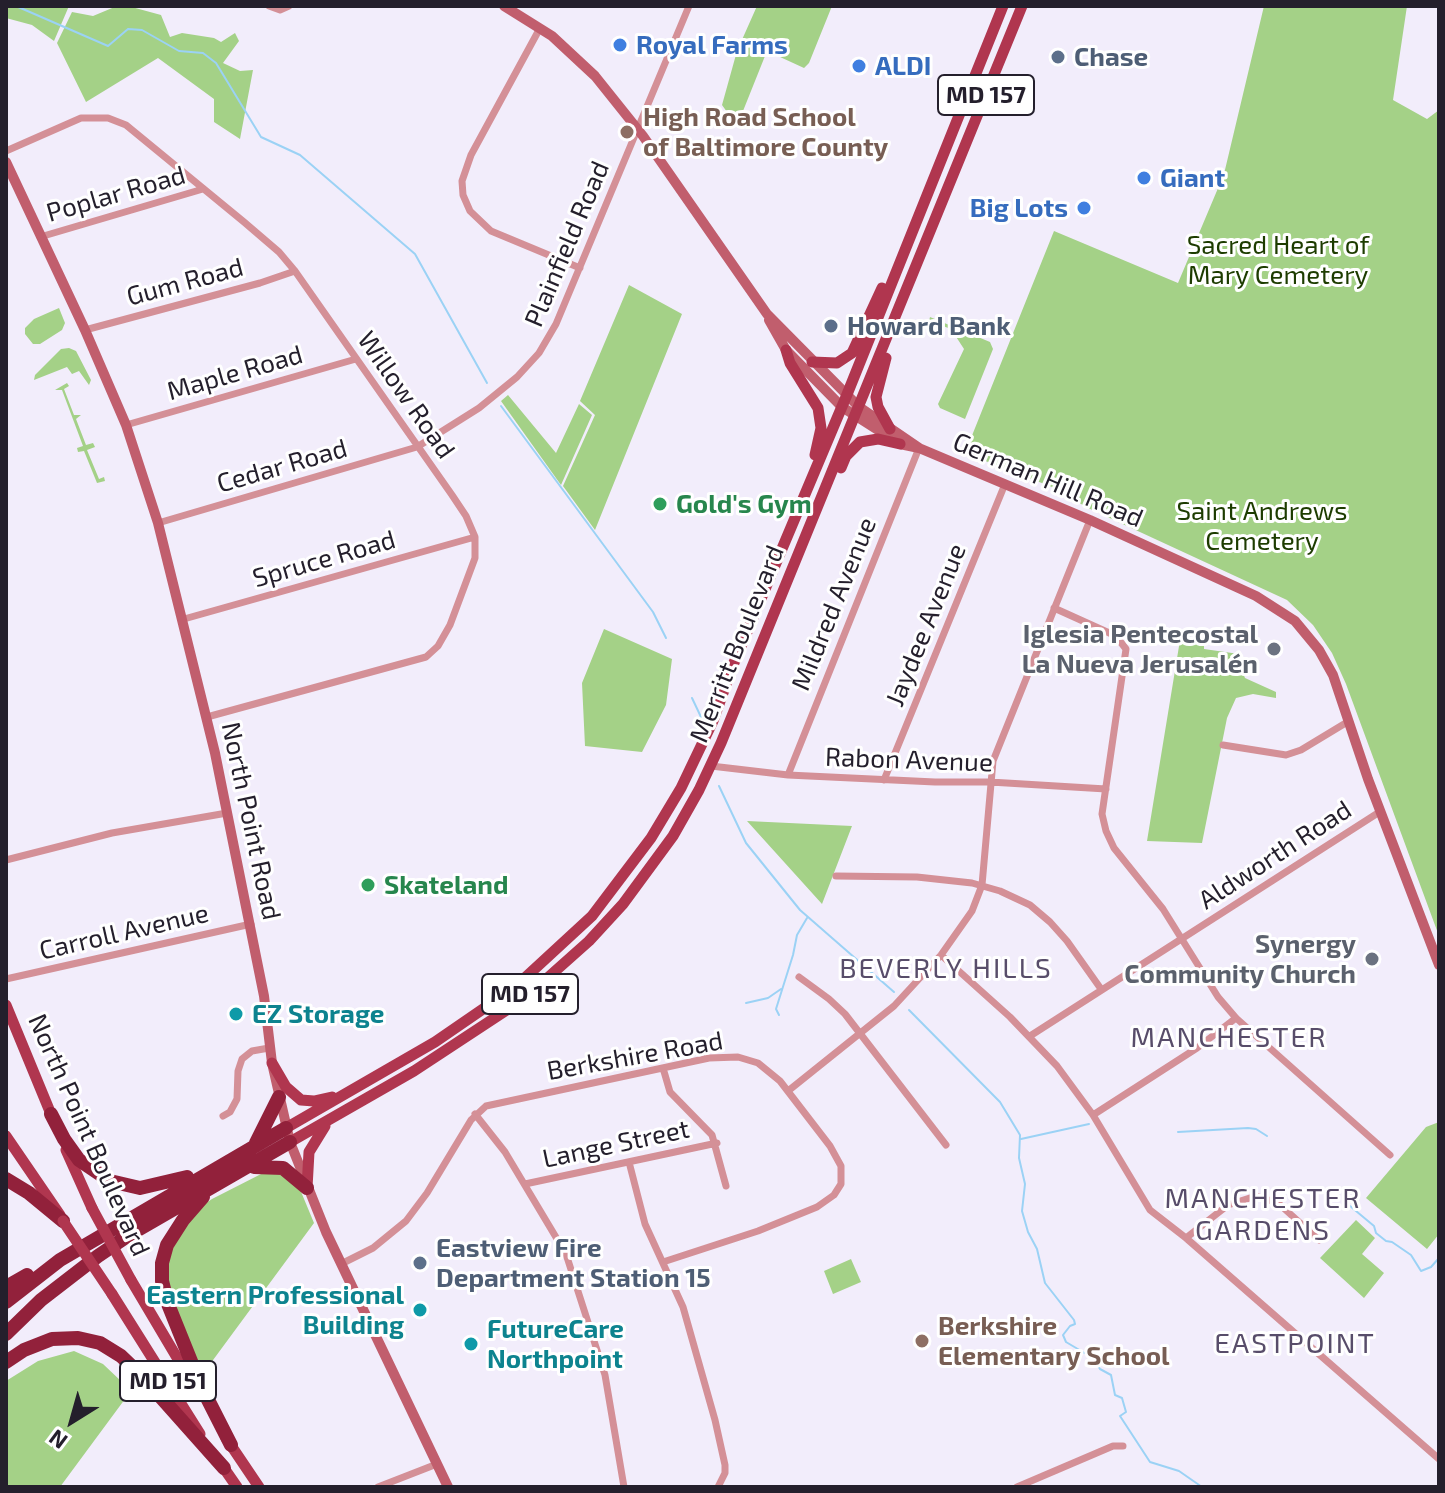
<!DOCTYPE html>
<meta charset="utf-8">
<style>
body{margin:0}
#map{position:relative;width:1445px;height:1493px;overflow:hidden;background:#f2edfb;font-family:"Exo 2",sans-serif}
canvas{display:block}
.frame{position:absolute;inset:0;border:8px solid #241f2c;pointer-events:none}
.north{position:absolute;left:32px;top:1381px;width:80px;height:80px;-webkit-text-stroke:6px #fff;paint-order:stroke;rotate:217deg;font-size:22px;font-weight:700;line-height:32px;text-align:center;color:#241f2c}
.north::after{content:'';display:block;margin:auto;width:28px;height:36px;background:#241f2c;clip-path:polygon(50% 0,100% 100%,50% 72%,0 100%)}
</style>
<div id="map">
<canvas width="1445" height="1493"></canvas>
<div class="frame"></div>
<div class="north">N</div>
</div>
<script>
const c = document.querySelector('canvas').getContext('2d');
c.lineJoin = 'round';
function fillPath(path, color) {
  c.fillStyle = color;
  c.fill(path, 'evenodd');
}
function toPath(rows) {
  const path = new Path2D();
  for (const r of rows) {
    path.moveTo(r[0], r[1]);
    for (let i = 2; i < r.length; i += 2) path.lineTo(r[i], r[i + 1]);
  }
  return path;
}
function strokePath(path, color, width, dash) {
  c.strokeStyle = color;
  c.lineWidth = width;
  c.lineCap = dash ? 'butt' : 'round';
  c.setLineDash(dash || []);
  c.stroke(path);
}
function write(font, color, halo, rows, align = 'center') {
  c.font = font + ' "Exo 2",sans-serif';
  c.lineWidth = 6;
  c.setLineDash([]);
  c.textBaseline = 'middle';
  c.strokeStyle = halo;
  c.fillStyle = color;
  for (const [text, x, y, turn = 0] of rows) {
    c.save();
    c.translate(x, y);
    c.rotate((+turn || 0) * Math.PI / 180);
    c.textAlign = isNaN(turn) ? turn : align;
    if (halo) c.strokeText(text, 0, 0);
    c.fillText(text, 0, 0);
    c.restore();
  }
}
const green = toPath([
 [6,6,69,6,54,41,32,25,6,18],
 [117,6,128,6,161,15,170,37,182,33,214,38,221,42,235,33,239,41,223,63,240,71,253,70,240,139,214,122,214,99,158,58,86,102,57,43,72,12,93,16],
 [757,6,832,6,809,63,804,68,767,51,737,126,722,105,737,51],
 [1264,6,1407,6,1393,100,1427,119,1439,110,1439,936,1346,684,1332,653,1313,625,1287,600,1088,508,1052,487,965,453,1054,231,1178,283,1224,174],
 [629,285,682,314,595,530,563,486,595,415,580,401],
 [59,308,65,323,62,330,40,344,33,344,25,334,25,328,34,319],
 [930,317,990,342,993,349,965,419,940,408,938,404,964,349,951,329,929,321],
 [69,348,76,351,91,380,89,385,79,371,72,374,67,367,34,380,35,375,61,349],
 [67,383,69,386,64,389,74,415,81,415,76,419,86,445,93,443,95,447,87,450,99,479,104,477,105,481,97,483,84,451,78,452,77,448,83,446,62,390,55,390],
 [508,395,556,453,579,404,592,415,561,485,501,401],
 [604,629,672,659,666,705,642,752,585,746,582,683],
 [1181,634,1204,641,1204,649,1239,654,1238,661,1245,678,1276,692,1276,698,1253,694,1236,698,1227,718,1202,843,1147,841],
 [747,821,852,826,822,904],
 [1439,1122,1439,1234,1427,1249,1366,1198,1426,1127],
 [276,1169,297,1182,314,1223,202,1375,167,1289,167,1252,188,1215,212,1199,265,1172],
 [1356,1220,1375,1238,1362,1254,1384,1273,1364,1298,1320,1258],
 [851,1259,861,1282,833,1294,824,1271],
 [74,1351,103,1364,122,1382,125,1399,60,1487,6,1487,6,1381,38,1361]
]);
const stream = toPath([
 [16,6,108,46,128,29,142,30,179,51,203,53,216,63,261,137,300,155,415,254,487,383],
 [501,406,653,612,666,638],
 [692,698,701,717],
 [719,786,746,843,800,910,894,992],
 [746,1003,768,998,781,989],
 [909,1010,1000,1102,1020,1135,1019,1158,1025,1184,1022,1211,1028,1232,1037,1249,1045,1283,1074,1320,1075,1324,1070,1326,1063,1335,1066,1342,1093,1358,1100,1369,1111,1375,1115,1395,1122,1398,1126,1412,1120,1416,1150,1462,1179,1471,1202,1487],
 [779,1015,776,1009,793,955,797,935,807,918],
 [1178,1132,1248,1128,1256,1129,1267,1136],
 [1021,1139,1089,1124],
 [1350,1206,1374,1226,1376,1233,1386,1241,1392,1242,1411,1255,1421,1271,1431,1267,1439,1258]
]);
const street = toPath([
 [269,6,280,10,289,6],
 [540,28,471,155,462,181,463,195,470,211,491,231,580,268],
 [6,151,81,118,108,118,126,125,244,222,279,252,295,271,452,495,466,516,475,537,475,558,450,625,438,646,426,657,207,717],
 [40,237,203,189],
 [85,330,260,283,295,271],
 [126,425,356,359],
 [158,523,417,447,479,408,517,377,539,353,556,324,689,6],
 [1054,608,1116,636,1126,649,1102,814,1106,831,1114,848,1163,909,1218,997,1236,1018,1390,1155],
 [184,619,475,537],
 [1223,745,1286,755,1301,750,1349,721],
 [711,766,788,775,935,782,990,782,1106,789],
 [788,775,919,448],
 [884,780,1005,484],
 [6,860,112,833,227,813],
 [836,876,917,877,972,883,1000,891,1030,905,1050,922,1067,941,1101,989],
 [941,955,1010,1017,1057,1066,1093,1115,1150,1210,1186,1238,1439,1459],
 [799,977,829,999,845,1014,946,1145],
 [6,979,251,924],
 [1030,1036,1381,811],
 [663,1068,670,1092,712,1135,726,1186],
 [788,1091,894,1006,941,955,972,911,982,885,993,761,1090,520],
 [475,1114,505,1152,566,1254,605,1375,624,1487],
 [1093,1115,1197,1048,1236,1018],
 [223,1116,230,1112,237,1099,238,1071,242,1059,252,1051,269,1048],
 [629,1162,645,1224,683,1307,715,1420,725,1465,725,1473,718,1487],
 [525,1184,717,1143],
 [1186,1238,1228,1205,1256,1196,1278,1203,1319,1240],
 [341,1264,373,1248,406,1221,427,1193,471,1120,486,1106,709,1058,738,1057,758,1063,780,1081,830,1146,841,1166,841,1184,834,1195,817,1207,758,1231,663,1262],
 [378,1487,437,1464],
 [1017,1487,1113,1446,1123,1446]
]);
const secondary = toPath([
 [504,6,552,36,595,76,643,136,767,314,859,407,919,448,1090,520,1256,596,1295,621,1319,650,1333,675,1368,779,1439,965],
 [6,162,85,330,126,425,158,523,215,753,264,996,272,1063,290,1142,326,1232,448,1487],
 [769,320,786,350,842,407,900,444,919,448]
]);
const primary = toPath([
 [786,350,790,363,818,408,821,428,815,455],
 [886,358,876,397,878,407,890,429],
 [812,362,837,363,852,353,882,288],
 [841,468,846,456,860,442,878,439,900,444],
 [6,1005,53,1119],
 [272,1063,286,1087,301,1100,314,1101,332,1097],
 [286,1128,435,1042,515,987,592,916,651,838,681,788,713,721,733,665,846,397,1003,6],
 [6,1136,60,1215],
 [290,1142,414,1071,525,998,589,941,623,904,673,836,699,790,721,743,1022,6],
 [66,1150,92,1208],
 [307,1188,309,1152,325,1126],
 [131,1280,198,1393],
 [112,1294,200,1434],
 [226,1438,259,1487],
 [219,1461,237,1487]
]);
const highway = toPath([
 [51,1114,64,1139,79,1160,110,1181,140,1188,187,1177],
 [256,1143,279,1097],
 [254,1167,283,1168,307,1188],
 [6,1179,29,1193,63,1221],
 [203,1197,183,1220,167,1245,162,1263,162,1281,168,1304,201,1386,231,1445],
 [6,1287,27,1275],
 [6,1302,60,1260,286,1128],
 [6,1334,41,1300,98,1256,129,1235,290,1142],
 [6,1362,24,1350,52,1339,78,1338,100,1343,121,1356,143,1377,224,1468]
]);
const primaryBridge = toPath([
 [92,1208,131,1280],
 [63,1221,112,1294]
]);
const markers = [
 [620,45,8,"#3f7fe0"],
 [1058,57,8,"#5c6f8a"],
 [859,66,8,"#3f7fe0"],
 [627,132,8,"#8d6e63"],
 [1144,178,8,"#3f7fe0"],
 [1084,208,8,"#3f7fe0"],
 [831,326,8,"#5c6f8a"],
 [660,504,8,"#2e9e5b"],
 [1274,649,8,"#6b7280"],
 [368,885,8,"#2e9e5b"],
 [1372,959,8,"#6b7280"],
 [236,1014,8,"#0f9aa8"],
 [420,1263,8,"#5c6f8a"],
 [420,1310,8,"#0f9aa8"],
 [922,1341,8,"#8d6e63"],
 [471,1344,8,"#0f9aa8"]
];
const shields = [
 [986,95,96],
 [530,994,96],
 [168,1381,96]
];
const shieldNames = [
 ["MD 157",986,95],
 ["MD 157",530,994],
 ["MD 151",168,1381]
];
const shopNames = [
 ["Royal Farms",636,45],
 ["ALDI",875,66],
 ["Giant",1160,178],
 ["Big Lots",1068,208,"right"]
];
const serviceNames = [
 ["Chase",1074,57],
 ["Howard Bank",847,326],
 ["Eastview Fire",436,1248],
 ["Department Station 15",436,1278]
];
const educationNames = [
 ["High Road School",643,117],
 ["of Baltimore County",643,147],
 ["Berkshire",938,1326],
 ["Elementary School",938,1356]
];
const streetNames = [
 ["Poplar Road",116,194,-16],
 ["Plainfield Road",567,244,-67],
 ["Gum Road",185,282,-15],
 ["Maple Road",235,373,-16],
 ["Willow Road",406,395,55],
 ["Cedar Road",282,466,-16],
 ["German Hill Road",1048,480,23],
 ["Spruce Road",324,559,-16],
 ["Mildred Avenue",834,604,-68],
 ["Jaydee Avenue",926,625,-68],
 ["Merritt Boulevard",737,644,-68],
 ["Rabon Avenue",909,760,2],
 ["North Point Road",251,821,78],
 ["Aldworth Road",1275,855,-33],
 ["Carroll Avenue",124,932,-13],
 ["Berkshire Road",635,1056,-10],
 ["North Point Boulevard",89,1135,66],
 ["Lange Street",616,1144,-12]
];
const parkNames = [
 ["Sacred Heart of",1278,245],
 ["Mary Cemetery",1278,275],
 ["Saint Andrews",1262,511],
 ["Cemetery",1262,541]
];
const leisureNames = [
 ["Gold's Gym",676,504],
 ["Skateland",384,885]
];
const worshipNames = [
 ["Iglesia Pentecostal",1258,634],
 ["La Nueva Jerusalén",1258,664],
 ["Synergy",1356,944],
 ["Community Church",1356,974]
];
const cultureNames = [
 ["EZ Storage",252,1014],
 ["Eastern Professional",404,1295,"right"],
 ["Building",404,1325,"right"],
 ["FutureCare",487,1329],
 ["Northpoint",487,1359]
];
const neighbourhoodNames = [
 ["BEVERLY HILLS",946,969],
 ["MANCHESTER",1229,1038],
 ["MANCHESTER",1263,1199],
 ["GARDENS",1263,1231],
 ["EASTPOINT",1295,1344]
];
fillPath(green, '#a4d187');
strokePath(stream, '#9bd2f5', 2);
strokePath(street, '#d49097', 7);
strokePath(secondary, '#c15e6d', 10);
strokePath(primary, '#b0364f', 11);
strokePath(highway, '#92213b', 14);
strokePath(primaryBridge, '#b0364f', 11);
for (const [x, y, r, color] of markers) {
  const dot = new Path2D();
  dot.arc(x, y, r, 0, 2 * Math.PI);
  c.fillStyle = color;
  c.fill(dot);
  strokePath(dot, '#fff', 3);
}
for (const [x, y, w] of shields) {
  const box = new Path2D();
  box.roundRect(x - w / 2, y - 20, w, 40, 6);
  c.fillStyle = '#fff';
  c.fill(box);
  strokePath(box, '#241f2c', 2);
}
write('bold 24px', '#241f2c', null, shieldNames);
write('bold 26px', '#366cbe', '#fff', shopNames, 'left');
write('bold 26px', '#4e5e75', '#fff', serviceNames, 'left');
write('bold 26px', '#785e54', '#fff', educationNames, 'left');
write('26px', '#241f2c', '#fff', streetNames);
write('26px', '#1d3c00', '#fff', parkNames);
write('bold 26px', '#27864d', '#fff', leisureNames, 'left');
write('bold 26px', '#5b616d', '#fff', worshipNames, 'right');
write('bold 26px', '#0d838f', '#fff', cultureNames, 'left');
c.letterSpacing = '2px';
write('28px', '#584d6a', '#fff', neighbourhoodNames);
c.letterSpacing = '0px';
</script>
